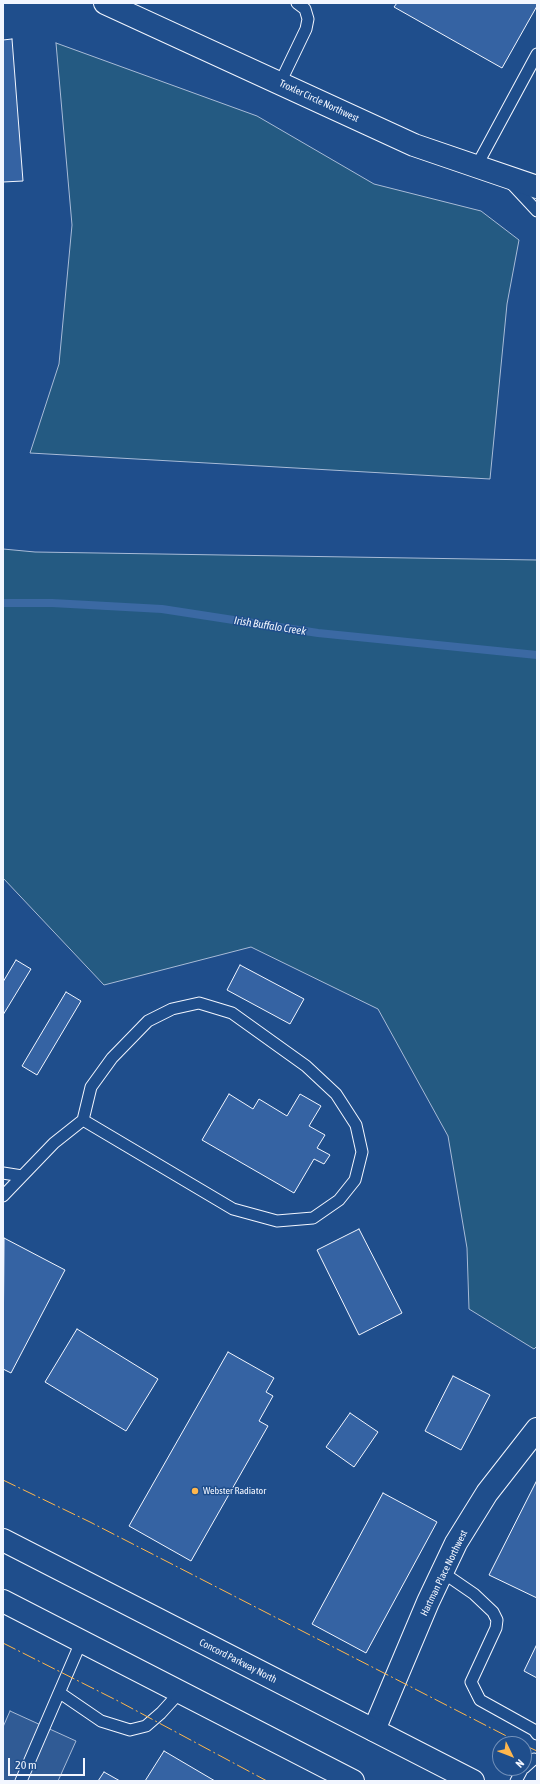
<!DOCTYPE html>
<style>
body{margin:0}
#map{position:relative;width:540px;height:1784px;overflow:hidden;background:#1f4e8c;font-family:"Asap Condensed",sans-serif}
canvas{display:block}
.frame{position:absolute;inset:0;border:4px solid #f2f6ff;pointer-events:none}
.north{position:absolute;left:492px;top:1736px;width:40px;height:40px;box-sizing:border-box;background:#1f4e8c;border:1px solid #7391ba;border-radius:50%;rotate:133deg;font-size:11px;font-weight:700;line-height:16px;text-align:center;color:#f2f6ff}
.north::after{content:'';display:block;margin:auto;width:14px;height:18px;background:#ffb74d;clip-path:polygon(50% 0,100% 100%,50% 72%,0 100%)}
.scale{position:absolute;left:8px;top:1758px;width:77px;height:18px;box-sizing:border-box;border:2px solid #f2f6ff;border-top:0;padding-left:5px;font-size:12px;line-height:14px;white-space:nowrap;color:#f2f6ff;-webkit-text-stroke:3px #1f4e8c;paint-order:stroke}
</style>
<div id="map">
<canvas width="540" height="1784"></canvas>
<div class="frame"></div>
<div class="north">N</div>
<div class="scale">20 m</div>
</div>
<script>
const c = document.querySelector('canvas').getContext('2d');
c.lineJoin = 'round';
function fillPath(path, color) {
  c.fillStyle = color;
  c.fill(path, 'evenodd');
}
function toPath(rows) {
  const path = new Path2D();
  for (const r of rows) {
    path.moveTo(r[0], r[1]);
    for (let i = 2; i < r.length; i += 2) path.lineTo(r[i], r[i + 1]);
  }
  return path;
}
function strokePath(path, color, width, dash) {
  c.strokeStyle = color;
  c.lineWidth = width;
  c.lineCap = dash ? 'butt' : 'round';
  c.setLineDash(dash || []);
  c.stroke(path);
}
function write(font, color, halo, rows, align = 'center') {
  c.font = font + ' "Asap Condensed",sans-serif';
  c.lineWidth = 3;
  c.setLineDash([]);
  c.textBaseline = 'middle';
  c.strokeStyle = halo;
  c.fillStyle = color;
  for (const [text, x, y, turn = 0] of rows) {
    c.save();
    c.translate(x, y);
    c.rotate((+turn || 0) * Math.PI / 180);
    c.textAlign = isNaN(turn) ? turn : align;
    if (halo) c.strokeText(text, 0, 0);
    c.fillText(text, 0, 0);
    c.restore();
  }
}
const green = toPath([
 [56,43,257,116,374,184,481,211,519,240,507,304,490,479,30,453,59,364,72,225,56,43],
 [3,549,35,552,537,560,537,1346,534,1349,469,1309,467,1248,448,1136,378,1009,251,947,104,985,3,878,3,549]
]);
const parking = toPath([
 [10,1711,76,1741,58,1781,3,1781,3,1727,10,1711]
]);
const stream = toPath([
 [3,603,52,603,162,609,318,633,537,655]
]);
const building = toPath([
 [397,3,537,3,537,6,502,68,394,7,397,3],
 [12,39,23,181,3,182,3,40,12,39],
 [16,960,31,969,3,1015,3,982,16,960],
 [240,965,304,999,290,1024,227,990,240,965],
 [66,992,81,1001,37,1075,22,1066,66,992],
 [229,1094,253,1109,259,1099,287,1116,300,1094,321,1106,309,1126,325,1135,317,1148,330,1155,324,1164,314,1159,294,1193,202,1140,229,1094],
 [359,1229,402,1313,359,1335,317,1250,359,1229],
 [4,1238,65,1270,11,1373,3,1369,4,1238],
 [77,1329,158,1379,126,1431,45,1382,77,1329],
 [228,1352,274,1378,266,1392,273,1396,259,1421,268,1426,191,1561,129,1526,228,1352],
 [453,1376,490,1395,461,1450,425,1431,453,1376],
 [350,1413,378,1432,354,1467,326,1447,350,1413],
 [537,1480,537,1598,489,1575,537,1480],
 [383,1493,437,1522,366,1653,312,1624,383,1493],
 [537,1644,537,1678,524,1671,537,1644],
 [164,1751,215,1781,145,1781,164,1751],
 [104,1772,120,1781,98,1781,104,1772]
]);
const service = toPath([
 [280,83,306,29,308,19,305,9,297,3],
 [476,167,537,54],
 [510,182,537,211],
 [3,1173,22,1176],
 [3,1196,54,1143,83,1120,233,1209,277,1221,313,1218,339,1200,355,1180,362,1152,356,1125,336,1094,306,1066,232,1013,199,1003,172,1009,148,1021,112,1058,91,1087,83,1120],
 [442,1572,474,1594,493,1612,497,1620,496,1628,471,1682,480,1700,534,1730,537,1734],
 [60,1693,101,1721,130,1730,146,1726,161,1713,181,1691],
 [524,1768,534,1759],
 [21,1781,81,1642],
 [516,1781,523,1768]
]);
const minor = toPath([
 [105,3,414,145,537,187],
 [374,1730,428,1602,456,1543,487,1493,537,1429]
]);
const trunk = toPath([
 [3,1540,473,1781],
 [3,1601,353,1781]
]);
const power = toPath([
 [3,1480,90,1522,522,1744],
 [3,1643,120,1702,267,1781],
 [524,1745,537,1751]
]);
const markers = [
 [195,1491,4,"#ffb74d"]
];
const streetNames = [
 ["Troxler Circle Northwest",319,101,25],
 ["Hartman Place Northwest",444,1573,-64],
 ["Concord Parkway North",238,1661,27]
];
const poiNames = [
 ["Webster Radiator",203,1491]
];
const waterNames = [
 ["Irish Buffalo Creek",270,626,9]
];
fillPath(green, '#245a82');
strokePath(green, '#a8bbd7', 1);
fillPath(parking, '#305b95');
strokePath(parking, '#a8bbd7', 1);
strokePath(stream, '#3b69a3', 8);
fillPath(building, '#3563a3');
strokePath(building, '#f2f6ff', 1);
strokePath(service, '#f2f6ff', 13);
strokePath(minor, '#f2f6ff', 24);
strokePath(trunk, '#f2f6ff', 24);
strokePath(service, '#1f4e8c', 11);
strokePath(minor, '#1f4e8c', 22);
strokePath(trunk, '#1f4e8c', 22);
strokePath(power, '#ffb74d', 1, [14, 3, 2, 3]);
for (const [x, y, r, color] of markers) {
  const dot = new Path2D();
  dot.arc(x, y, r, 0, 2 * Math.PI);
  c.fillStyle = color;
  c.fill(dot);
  strokePath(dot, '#1f4e8c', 1.5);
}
write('10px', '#f2f6ff', '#1f4e8c', streetNames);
write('10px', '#f2f6ff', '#1f4e8c', poiNames, 'left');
write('italic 11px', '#f2f6ff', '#1f4e8c', waterNames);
</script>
